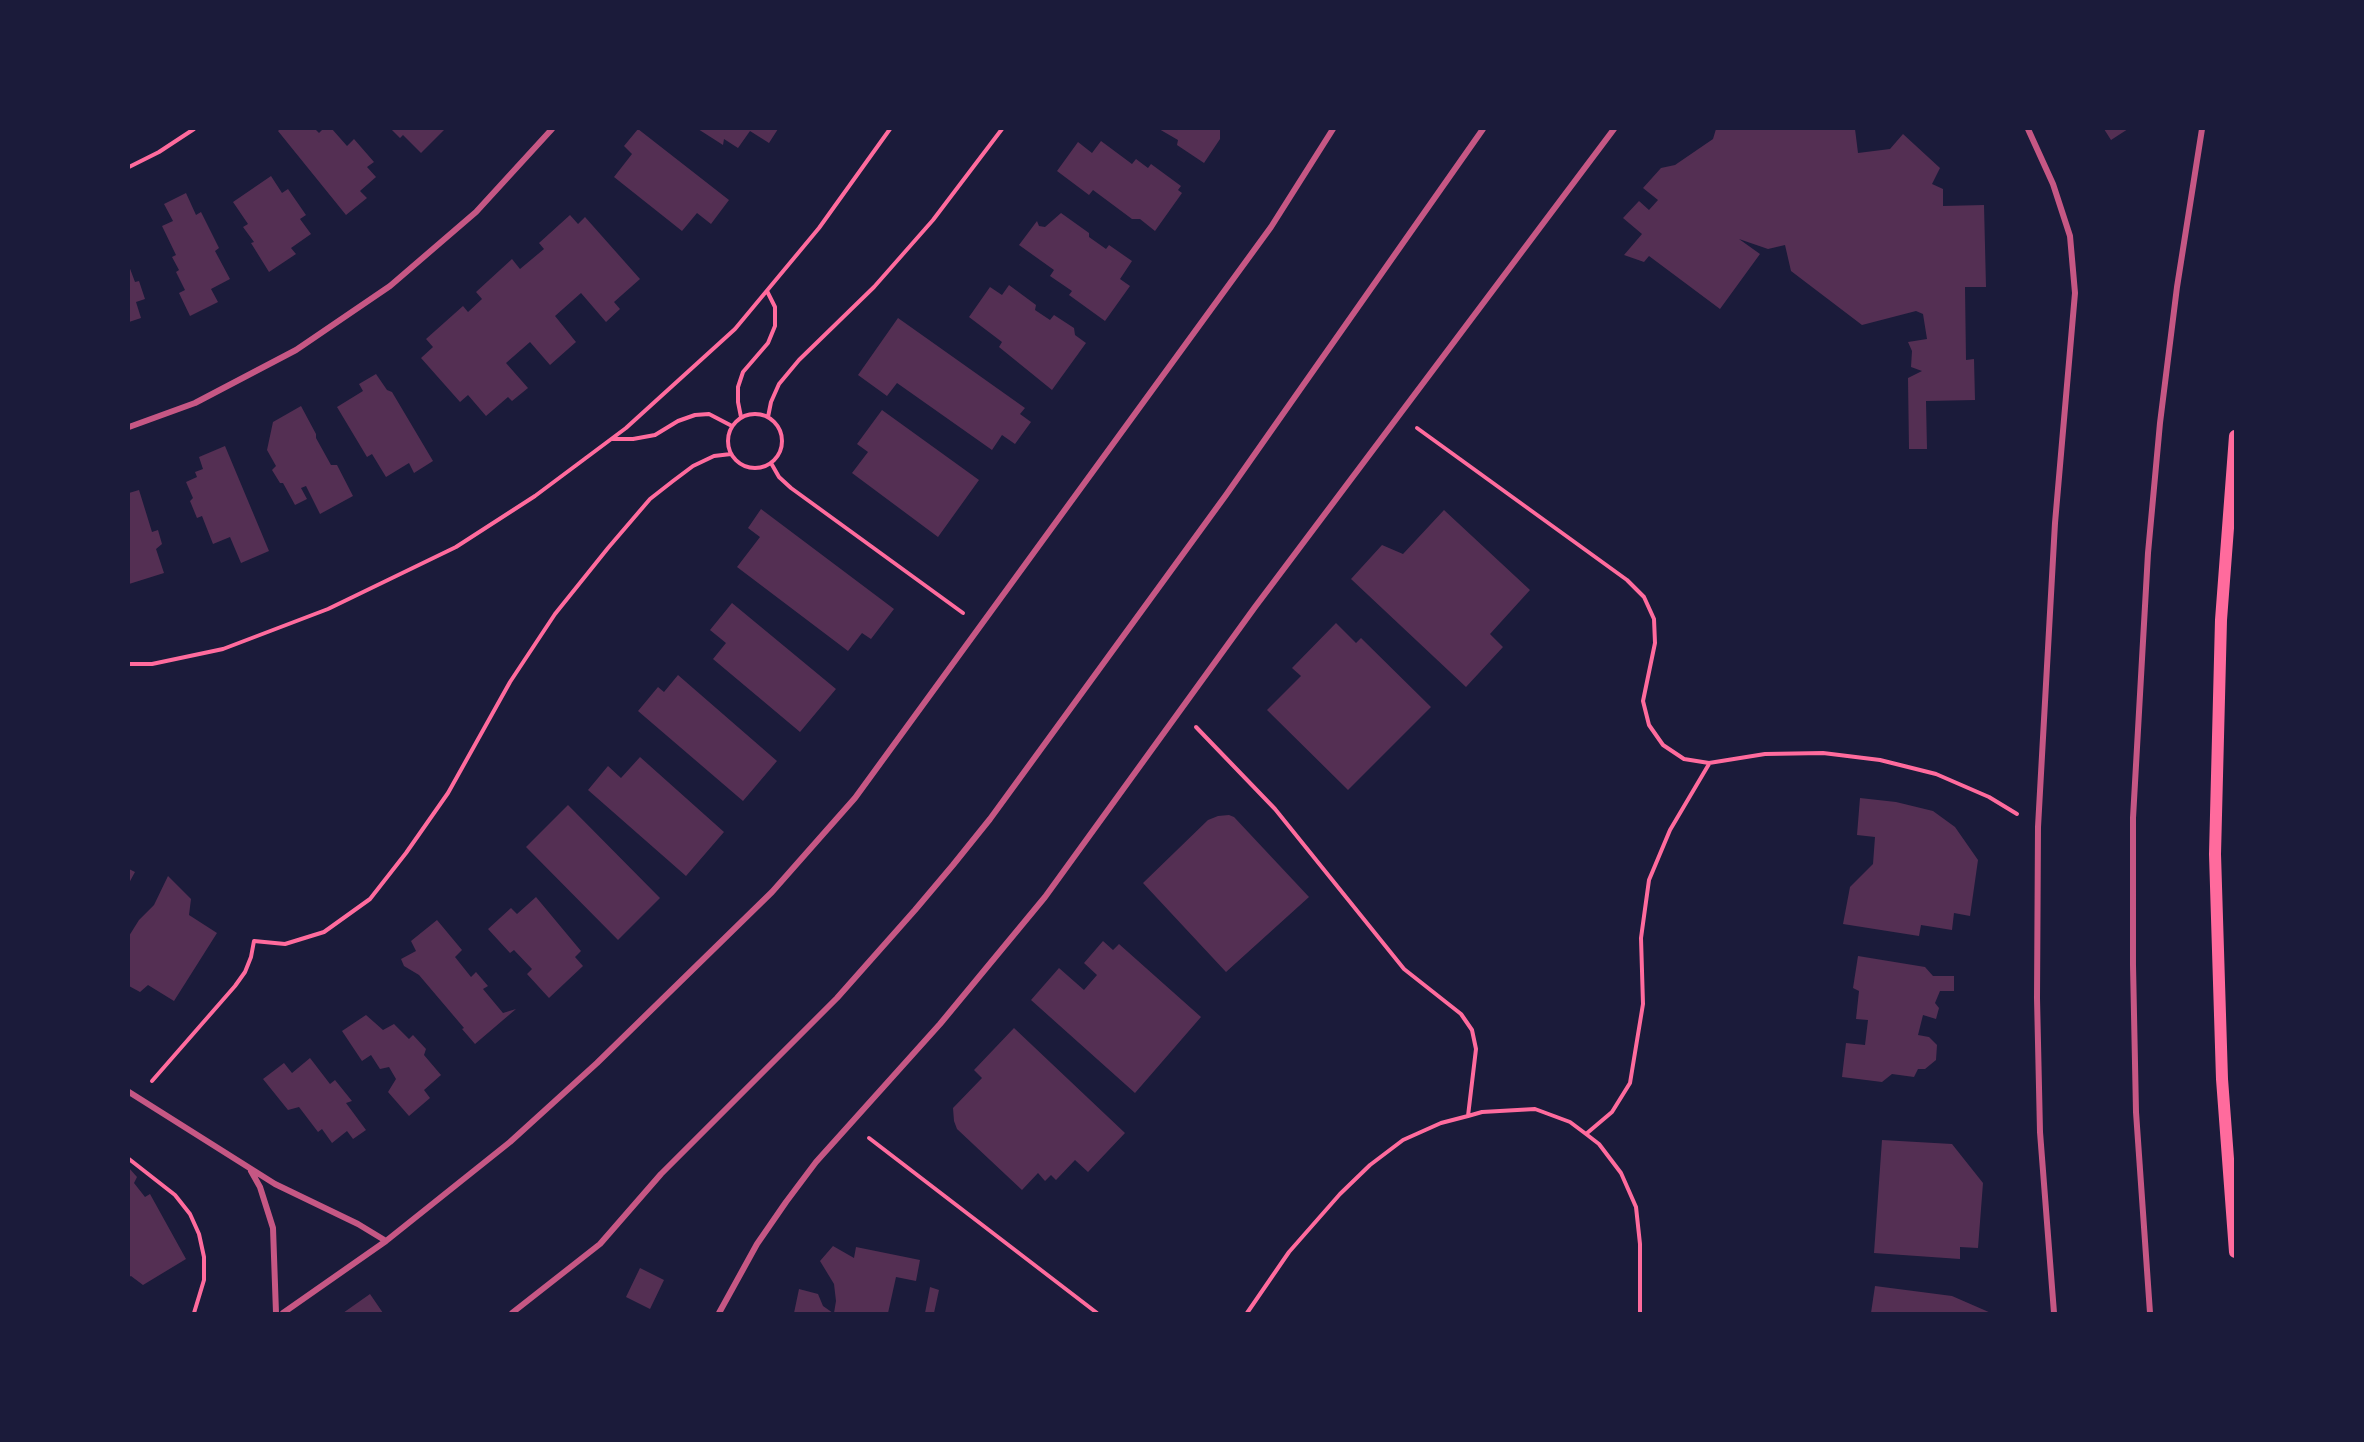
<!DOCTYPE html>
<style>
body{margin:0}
#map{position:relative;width:2364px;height:1442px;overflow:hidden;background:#1b1b3a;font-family:Montserrat,sans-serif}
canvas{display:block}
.frame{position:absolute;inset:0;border:130px solid #1b1b3a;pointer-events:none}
</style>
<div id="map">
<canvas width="2364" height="1442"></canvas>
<div class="frame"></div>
</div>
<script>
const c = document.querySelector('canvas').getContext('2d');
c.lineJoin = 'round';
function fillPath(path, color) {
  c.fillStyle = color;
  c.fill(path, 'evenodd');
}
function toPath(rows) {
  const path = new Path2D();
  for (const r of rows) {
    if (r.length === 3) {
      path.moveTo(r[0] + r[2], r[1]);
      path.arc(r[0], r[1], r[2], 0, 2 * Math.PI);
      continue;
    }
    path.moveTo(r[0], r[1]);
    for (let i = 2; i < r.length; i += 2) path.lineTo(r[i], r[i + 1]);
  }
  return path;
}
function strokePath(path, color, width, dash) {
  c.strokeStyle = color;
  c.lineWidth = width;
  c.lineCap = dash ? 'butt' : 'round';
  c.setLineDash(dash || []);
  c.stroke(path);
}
const building = toPath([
 [280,129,315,129,319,133,323,129,332,129,347,146,354,139,374,162,367,167,376,177,360,191,367,198,346,215,278,131],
 [391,129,445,129,421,153,403,135,400,138],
 [638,129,729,200,711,224,697,213,682,231,614,177,632,154,624,146],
 [698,129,778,129,769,143,750,131,738,148,724,139,723,145],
 [1159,129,1220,129,1220,139,1204,163,1177,145,1178,140],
 [1716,129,1855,129,1858,153,1890,149,1903,134,1940,168,1932,184,1943,189,1943,206,1984,205,1986,287,1965,287,1966,360,1974,359,1975,400,1926,401,1927,449,1909,449,1908,378,1922,371,1911,367,1912,351,1908,342,1927,339,1923,314,1916,311,1862,325,1791,271,1785,245,1768,249,1739,239,1760,254,1720,309,1649,256,1644,262,1624,255,1642,234,1623,218,1639,201,1649,210,1658,200,1643,188,1661,168,1675,165,1713,139],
 [2104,129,2128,129,2111,140],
 [1101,141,1132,164,1136,159,1148,168,1151,164,1181,186,1178,190,1182,193,1155,231,1140,219,1132,219,1093,190,1089,195,1057,171,1078,142,1092,153],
 [271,176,282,193,288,189,306,215,300,219,311,234,291,248,296,254,269,272,251,243,254,242,243,227,248,224,233,202],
 [186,193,196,215,201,212,219,248,215,251,230,279,211,289,218,302,190,316,179,293,185,290,176,272,179,270,172,257,176,255,162,226,173,221,164,204],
 [1061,213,1089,233,1089,237,1106,249,1109,245,1132,261,1120,279,1130,286,1105,321,1069,295,1072,291,1050,276,1054,270,1019,245,1037,221,1039,226,1045,227],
 [570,215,578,224,585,217,640,279,614,302,620,309,606,322,581,293,555,316,576,342,550,365,530,342,506,363,528,388,512,401,508,397,486,416,468,395,460,402,421,358,433,347,426,339,463,306,468,312,482,299,476,292,512,259,520,269,544,249,539,243],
 [129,266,135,282,139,281,145,299,136,302,141,318,129,322],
 [1009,285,1036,305,1035,310,1050,320,1054,315,1074,328,1075,335,1086,343,1052,390,999,347,1002,342,969,317,990,287,1002,295],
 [898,318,1025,408,1020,414,1031,422,1015,444,1002,435,992,450,897,383,887,396,858,375],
 [376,374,387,390,392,392,433,461,414,473,409,463,386,477,372,454,367,457,337,407,363,391,359,384],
 [301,406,316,434,316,438,331,465,337,465,353,496,320,514,306,486,301,488,307,499,295,505,283,483,280,483,272,470,276,466,267,450,273,422],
 [882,410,979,480,938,537,852,473,868,452,857,444],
 [225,446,269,551,241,563,230,537,213,544,202,516,197,518,190,501,193,498,186,482,197,477,195,472,203,469,199,457],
 [139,490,152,532,158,530,162,544,156,549,164,573,129,584,129,493],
 [761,509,894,609,871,639,862,633,848,651,737,567,760,537,748,528],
 [1444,510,1530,590,1490,634,1503,647,1466,687,1351,579,1382,545,1403,554],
 [732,603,836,689,800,732,713,659,726,643,710,630],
 [1336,623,1356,643,1361,638,1431,707,1348,790,1267,710,1301,676,1292,668],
 [678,675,777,761,743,801,638,711,658,687,664,692],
 [640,757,724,832,686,876,588,790,608,766,621,778],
 [1860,798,1896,802,1933,811,1955,827,1978,860,1970,916,1954,913,1952,930,1921,925,1919,936,1843,924,1850,887,1873,864,1875,837,1857,835],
 [568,805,660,898,618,940,526,847],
 [1229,815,1234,817,1309,897,1226,972,1143,883,1208,820,1218,816],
 [129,869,135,872,129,883],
 [168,876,191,899,189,915,217,933,174,1001,148,985,140,992,129,986,129,936,139,920,154,905],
 [536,897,581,951,575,957,583,966,549,998,527,974,532,969,514,950,510,953,488,929,511,908,517,914],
 [437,920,462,950,455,957,471,977,476,972,488,986,483,989,503,1013,516,1009,475,1044,462,1029,464,1028,419,975,404,966,401,959,416,951,411,941],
 [1103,941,1113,950,1119,944,1201,1017,1135,1093,1031,1000,1059,968,1084,990,1097,975,1084,963],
 [1858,956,1925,967,1933,976,1954,976,1954,991,1940,991,1935,1003,1939,1008,1936,1019,1923,1015,1918,1035,1929,1037,1937,1045,1936,1060,1925,1069,1918,1069,1914,1077,1892,1074,1882,1082,1842,1077,1846,1043,1865,1045,1868,1020,1856,1019,1859,991,1853,988],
 [366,1015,383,1030,394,1024,409,1039,413,1035,426,1049,424,1055,441,1075,424,1090,430,1098,409,1116,388,1092,396,1079,389,1067,380,1069,371,1055,362,1061,342,1031],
 [1014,1028,1125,1133,1088,1172,1075,1160,1056,1180,1051,1175,1045,1181,1038,1173,1022,1190,957,1129,954,1121,953,1108,982,1078,974,1070],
 [310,1058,330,1084,335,1080,352,1101,346,1103,366,1130,353,1139,347,1131,332,1143,322,1129,318,1132,299,1107,288,1110,263,1079,284,1063,292,1073],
 [1882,1140,1952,1144,1983,1183,1978,1248,1960,1247,1960,1259,1874,1253],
 [129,1168,137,1177,134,1183,145,1197,150,1194,186,1259,143,1285,131,1276,129,1277],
 [833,1246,854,1258,856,1247,920,1260,916,1281,896,1277,888,1313,834,1313,836,1301,834,1284,820,1261],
 [640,1268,664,1280,650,1309,626,1297],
 [1875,1286,1952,1296,1991,1313,1871,1313],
 [930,1287,939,1290,934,1313,925,1313],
 [799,1289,818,1294,823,1306,833,1313,794,1313],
 [370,1294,383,1313,343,1313]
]);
const path = toPath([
 [129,167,159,152,194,129],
 [755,441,27],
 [741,417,738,402,738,387,743,372,768,343,775,326,775,307,767,291],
 [768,417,771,402,779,384,799,360,874,287,933,220,1002,129],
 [1417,428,1627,580,1644,597,1654,619,1655,643,1643,701,1649,725,1663,745,1684,759,1709,763,1765,754,1823,753,1880,760,1936,774,1989,797,2017,814],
 [612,439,633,439,655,435,678,421,695,415,709,414,732,426],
 [771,463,779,477,791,488,963,613],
 [129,664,152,664,223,649,328,609,456,547,535,496,626,428,735,329,819,228,890,129],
 [1196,727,1275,809,1404,969,1461,1014,1472,1030,1476,1049,1468,1116],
 [152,1081,235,986,245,972,251,957,254,941,285,944,324,932,370,899,406,853,448,793,510,682,555,614,608,548,650,499,673,481,693,466,714,456,731,454],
 [1586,1134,1612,1112,1630,1083,1643,1004,1641,938,1649,880,1670,830,1709,764],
 [869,1138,1097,1313],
 [129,1159,175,1195,190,1214,199,1234,204,1257,204,1280,194,1313],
 [1247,1313,1289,1252,1340,1194,1370,1165,1403,1140,1441,1123,1468,1116,1482,1112,1535,1109,1570,1122,1586,1134,1599,1144,1621,1173,1636,1207,1640,1244,1640,1313]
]);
const minor = toPath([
 [2028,129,2053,184,2070,236,2075,293,2055,523,2038,827,2037,998,2040,1132,2054,1313],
 [129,427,195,403,296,350,390,286,476,212,552,129],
 [129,1092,275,1184,358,1224,386,1241],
 [251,1171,260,1187,273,1228,276,1313],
 [283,1313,386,1241,510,1142,597,1063,772,892,855,798,1271,227,1333,129],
 [512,1313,600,1244,661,1174,837,998,915,910,953,865,990,819,1226,495,1483,129],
 [719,1313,757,1244,786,1202,816,1162,940,1024,1045,897,1255,607,1614,129],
 [2150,1313,2136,1112,2133,965,2133,818,2148,553,2160,423,2177,287,2202,129]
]);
const secondary = toPath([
 [2235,436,2221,620,2215,854,2222,1079,2235,1252]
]);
fillPath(building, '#542f53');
strokePath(path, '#ff6b9d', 4);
strokePath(minor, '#c65784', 6);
strokePath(secondary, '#ff6b9d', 12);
</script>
